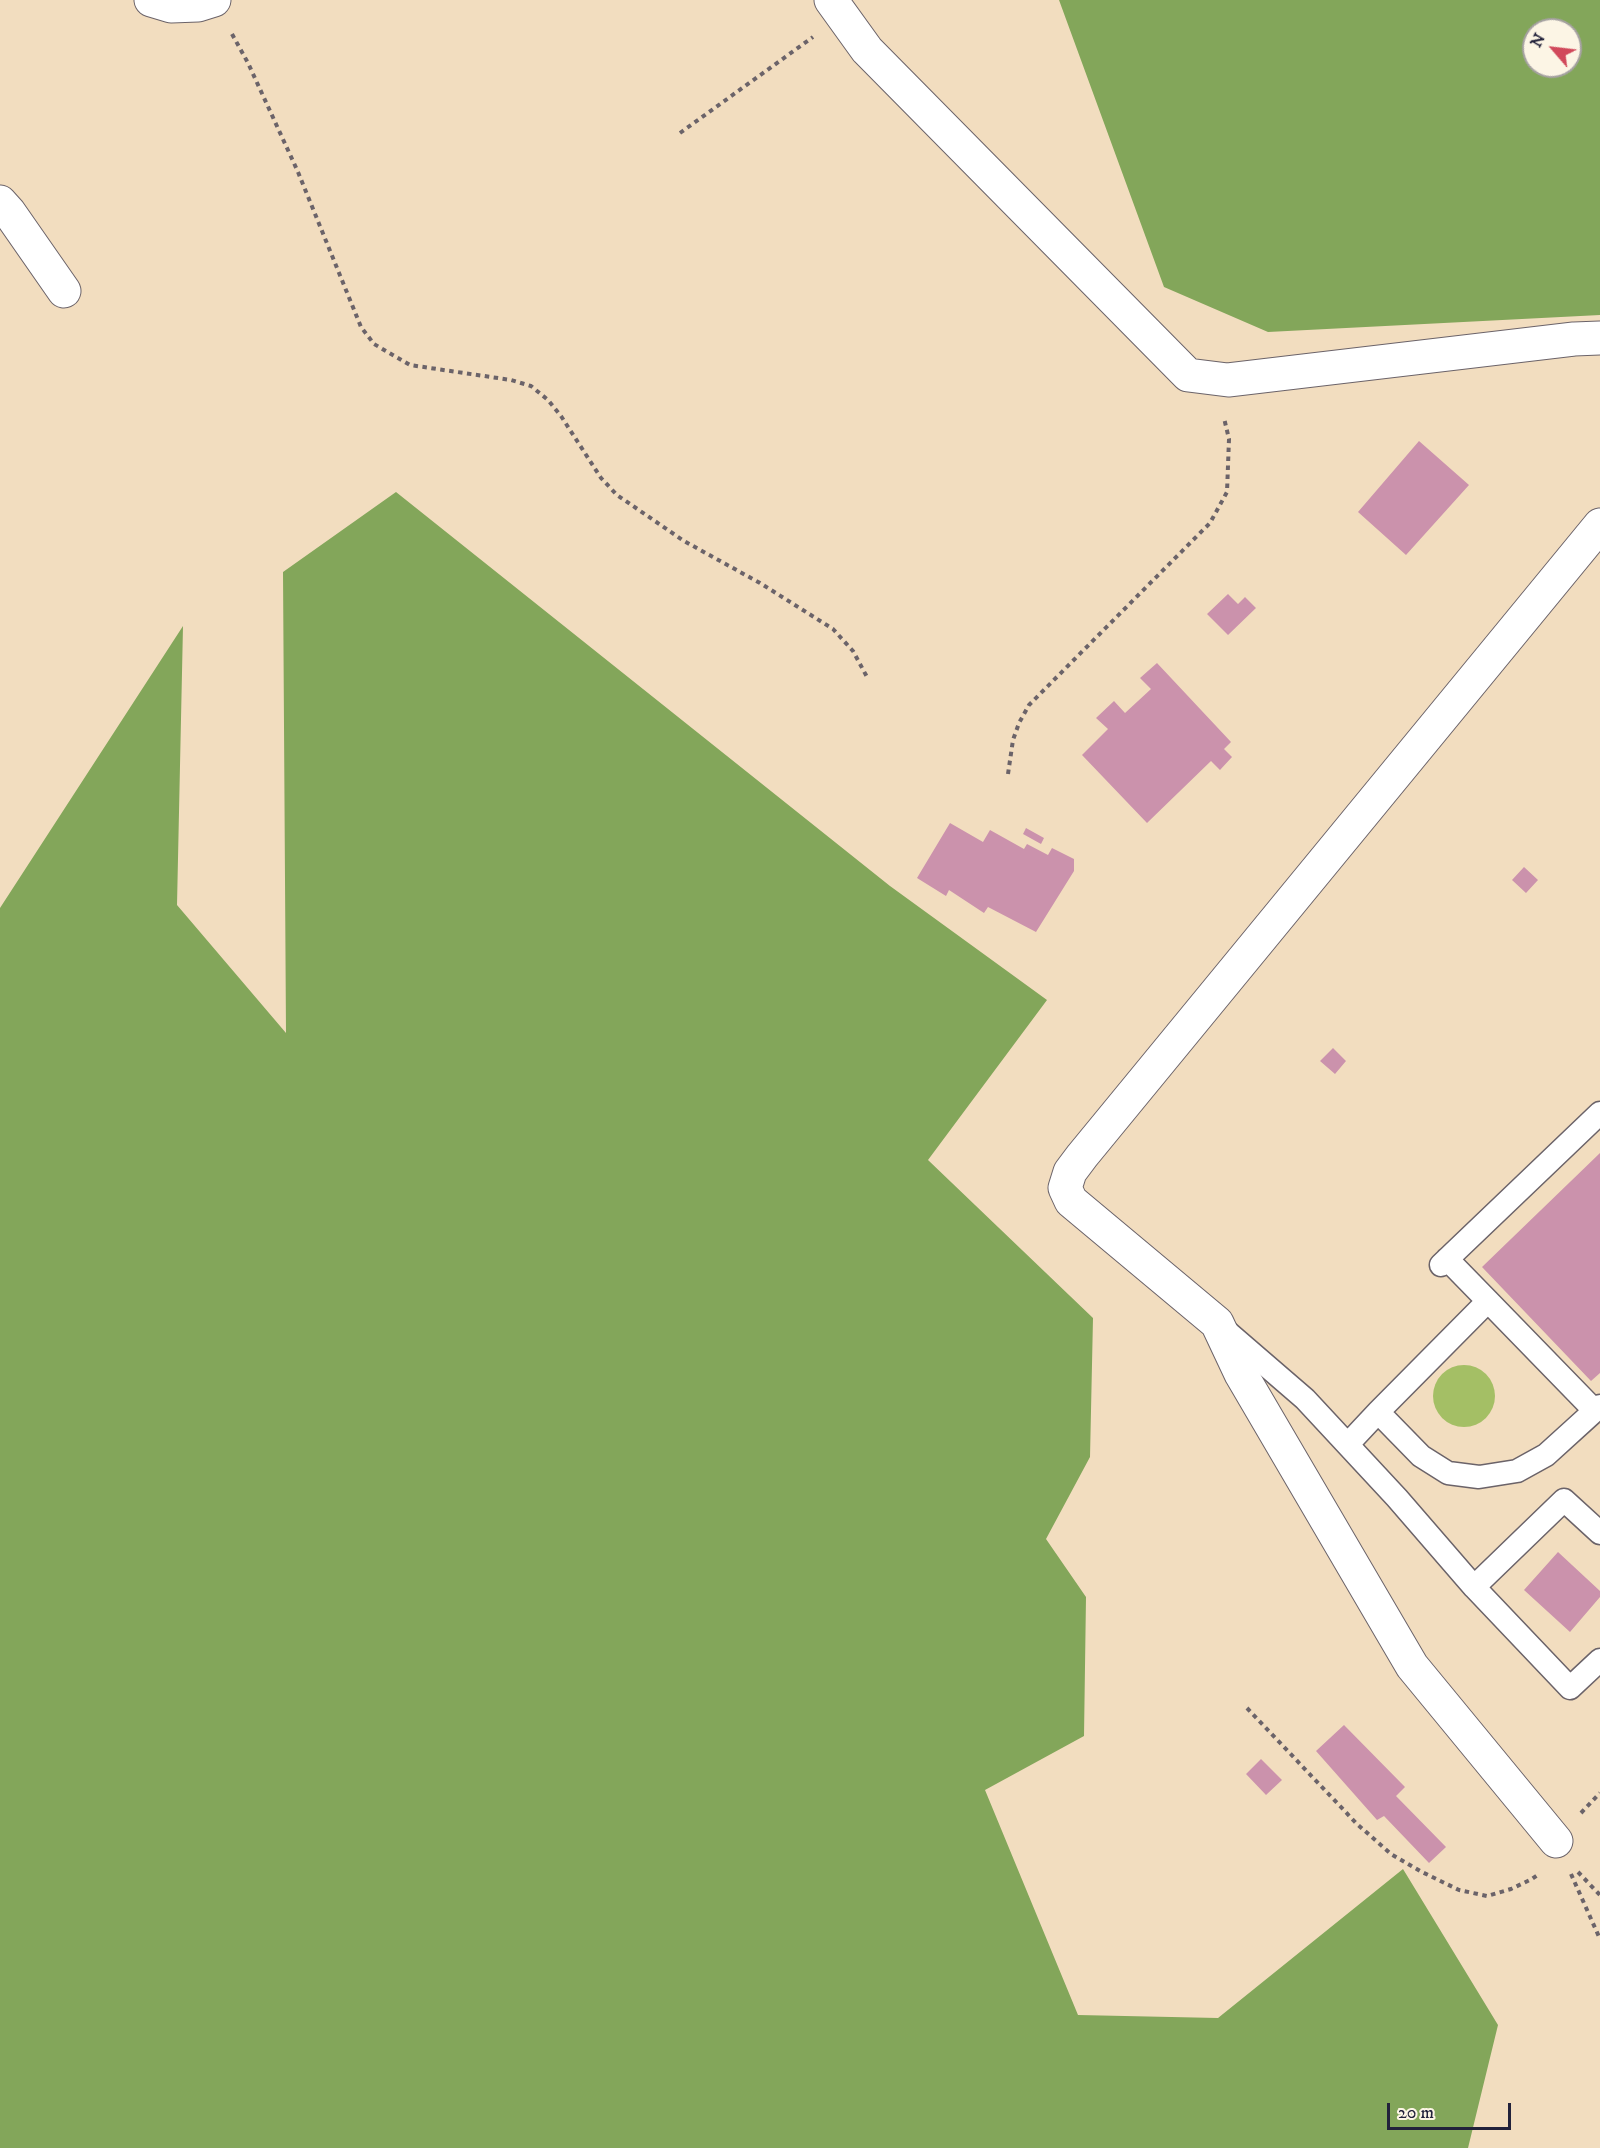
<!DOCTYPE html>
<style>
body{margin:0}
#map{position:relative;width:1600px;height:2148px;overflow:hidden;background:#f2ddbf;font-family:"IM FELL DW Pica",serif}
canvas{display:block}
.north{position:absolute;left:1522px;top:18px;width:60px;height:60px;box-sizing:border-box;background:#fcf5e5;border:2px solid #a5a1a1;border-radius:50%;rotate:298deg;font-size:16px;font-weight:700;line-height:24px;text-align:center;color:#22223b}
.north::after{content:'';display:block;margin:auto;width:21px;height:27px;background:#d1495b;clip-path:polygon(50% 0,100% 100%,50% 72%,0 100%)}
.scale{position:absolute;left:1387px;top:2103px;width:124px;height:27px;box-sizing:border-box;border:3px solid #22223b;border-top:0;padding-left:8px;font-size:18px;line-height:21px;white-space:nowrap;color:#22223b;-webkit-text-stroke:4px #fcf5e5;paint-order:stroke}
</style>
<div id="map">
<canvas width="1600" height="2148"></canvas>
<div class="north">N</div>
<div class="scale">20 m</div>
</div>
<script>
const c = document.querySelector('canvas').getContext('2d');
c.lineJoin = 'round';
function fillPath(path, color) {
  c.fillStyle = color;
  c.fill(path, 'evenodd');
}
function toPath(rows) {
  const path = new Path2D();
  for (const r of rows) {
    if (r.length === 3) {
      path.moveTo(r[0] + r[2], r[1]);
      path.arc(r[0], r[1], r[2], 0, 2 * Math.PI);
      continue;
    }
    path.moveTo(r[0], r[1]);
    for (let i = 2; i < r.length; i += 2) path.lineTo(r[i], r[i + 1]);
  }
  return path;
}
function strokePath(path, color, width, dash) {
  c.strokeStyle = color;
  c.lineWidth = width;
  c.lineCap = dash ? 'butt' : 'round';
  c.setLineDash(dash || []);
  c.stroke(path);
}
const green = toPath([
 [1464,1396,31]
]);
const forest = toPath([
 [1059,0,1600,0,1600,315,1268,332,1164,287],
 [1534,30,1570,30,1570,66,1534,66],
 [396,492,890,886,1047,1000,928,1160,1093,1318,1090,1457,1046,1539,1086,1597,1084,1736,985,1790,1078,2015,1218,2018,1403,1869,1498,2025,1468,2148,0,2148,0,908,183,626,177,905,286,1033,283,572]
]);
const building = toPath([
 [1419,441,1469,485,1406,555,1358,512],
 [1228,594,1238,604,1245,597,1256,608,1228,635,1207,614],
 [1157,663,1231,742,1224,749,1232,757,1220,770,1211,761,1147,823,1082,755,1108,729,1096,718,1114,701,1125,713,1151,689,1140,678],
 [950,823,983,842,990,830,1024,849,1027,844,1048,855,1052,848,1074,859,1074,871,1036,932,988,907,984,913,949,890,946,896,917,878],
 [1026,828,1044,838,1041,844,1023,834],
 [1524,867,1538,880,1526,893,1512,880],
 [1333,1048,1346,1061,1335,1074,1320,1061],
 [1600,1153,1600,1373,1591,1381,1482,1267],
 [1558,1552,1600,1591,1600,1597,1570,1632,1524,1590],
 [1344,1725,1405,1787,1396,1796,1446,1847,1429,1863,1384,1816,1377,1820,1316,1751],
 [1261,1759,1282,1780,1266,1795,1246,1774]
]);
const path = toPath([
 [232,34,248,63,298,172,361,327,374,344,410,365,511,380,531,386,548,400,561,416,601,478,617,495,684,541,760,583,833,629,853,651,867,677],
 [680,133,813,37],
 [1008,774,1013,740,1019,723,1029,705,1210,523,1227,492,1229,439,1224,418],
 [1247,1708,1357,1824,1391,1854,1420,1871,1459,1890,1487,1896,1511,1889,1532,1879,1539,1874],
 [1581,1813,1600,1793],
 [1578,1872,1600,1895],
 [1571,1874,1600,1939]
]);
const service = toPath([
 [1447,1259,1488,1301],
 [1441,1265,1600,1113],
 [1225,1330,1305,1399,1397,1498,1474,1587,1570,1688,1600,1660],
 [1378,1412,1488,1301,1595,1411],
 [1348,1444,1378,1412,1421,1456,1448,1473,1479,1477,1517,1471,1546,1455,1600,1406],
 [1474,1587,1564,1500,1600,1533]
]);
const minor = toPath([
 [151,0,171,6,198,5,214,0],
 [831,0,867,50,1188,375,1228,380,1574,339,1600,338],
 [0,202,9,212,64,291],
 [1556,1841,1412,1666,1241,1374,1217,1323,1071,1201,1065,1188,1070,1172,1082,1156,1600,525]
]);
fillPath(green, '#a4bf65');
fillPath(forest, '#83a65a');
fillPath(building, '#cb92ac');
strokePath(service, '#6b6369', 25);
strokePath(minor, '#6b6369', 35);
strokePath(path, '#6b6369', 4, [4.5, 4.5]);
strokePath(service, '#fff', 22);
strokePath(minor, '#fff', 33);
</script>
